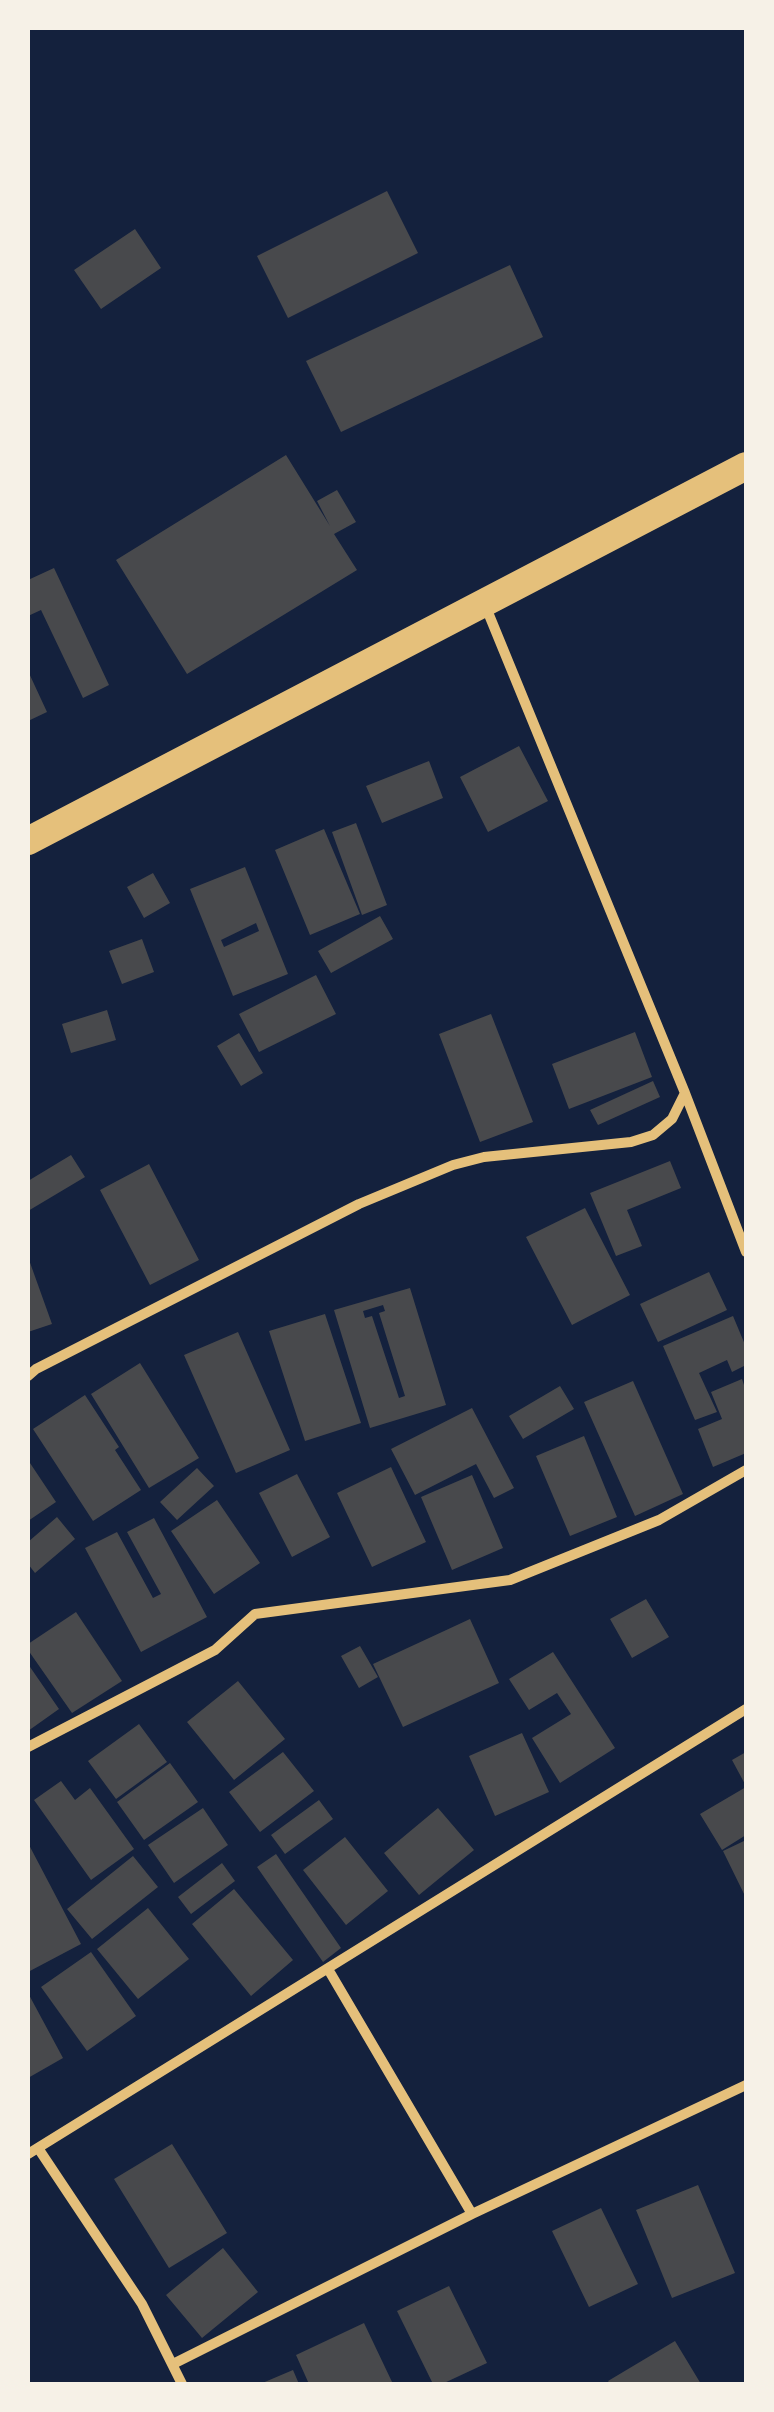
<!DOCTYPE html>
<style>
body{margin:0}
#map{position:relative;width:774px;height:2412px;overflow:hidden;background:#14213d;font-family:Figtree,sans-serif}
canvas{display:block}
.frame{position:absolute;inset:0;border:30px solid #f6f1e7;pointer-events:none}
</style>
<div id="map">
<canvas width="774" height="2412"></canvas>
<div class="frame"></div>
</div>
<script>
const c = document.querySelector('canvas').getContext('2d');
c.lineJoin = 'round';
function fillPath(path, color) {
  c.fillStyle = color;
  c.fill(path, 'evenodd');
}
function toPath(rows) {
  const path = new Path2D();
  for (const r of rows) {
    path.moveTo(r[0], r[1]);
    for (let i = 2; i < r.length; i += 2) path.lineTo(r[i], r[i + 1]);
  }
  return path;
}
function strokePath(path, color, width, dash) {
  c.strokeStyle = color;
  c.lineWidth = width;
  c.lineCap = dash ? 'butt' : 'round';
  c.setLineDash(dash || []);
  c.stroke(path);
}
const building = toPath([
 [387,191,418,253,288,318,257,256],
 [135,229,161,268,101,309,74,270],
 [510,265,543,337,341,432,306,361],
 [286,455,330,526,317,501,337,490,356,522,334,534,357,570,187,674,116,560],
 [54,568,109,685,83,698,41,610,28,616,28,580],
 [28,671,47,712,28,721],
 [519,746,548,801,488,832,460,777],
 [429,761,443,798,382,823,366,786],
 [356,823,387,905,362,915,332,832],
 [324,829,360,914,310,935,275,850],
 [245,867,288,974,233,996,190,889],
 [256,923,259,931,224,947,221,940],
 [153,873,170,903,144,918,127,887],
 [380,916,393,939,331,973,318,951],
 [142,939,154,972,122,984,109,951],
 [316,975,336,1014,259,1052,239,1014],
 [107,1010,116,1040,71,1053,62,1024],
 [491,1014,533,1122,480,1142,439,1034],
 [635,1032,652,1077,569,1109,552,1064],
 [239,1033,263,1073,241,1086,217,1046],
 [653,1081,660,1097,598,1125,590,1110],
 [71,1155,85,1177,28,1211,28,1181],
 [670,1161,681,1188,627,1210,642,1246,616,1256,590,1193],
 [149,1164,199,1260,150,1285,100,1190],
 [585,1208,630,1295,572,1325,526,1237],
 [28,1257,52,1324,28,1332],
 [709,1272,727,1310,658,1342,640,1304],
 [410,1288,446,1405,370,1428,334,1310],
 [383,1305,385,1311,379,1313,405,1396,399,1398,372,1316,365,1318,363,1311],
 [325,1314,361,1423,305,1441,269,1331],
 [733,1316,746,1347,746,1365,732,1372,727,1360,699,1373,717,1412,695,1420,663,1346],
 [238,1332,290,1450,236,1473,184,1355],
 [140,1363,199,1458,149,1488,91,1394],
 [742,1379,746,1391,746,1453,713,1467,698,1429,722,1419,711,1392],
 [633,1381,683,1494,635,1516,584,1402],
 [560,1386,574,1409,523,1439,509,1416],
 [85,1395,119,1447,115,1450,141,1490,93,1521,33,1429],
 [472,1408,514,1488,494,1498,476,1464,415,1495,391,1449],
 [584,1436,617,1517,570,1536,536,1456],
 [28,1460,56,1502,28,1521],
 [391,1467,426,1542,372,1567,337,1493],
 [197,1468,214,1486,177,1520,160,1502],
 [297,1474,330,1537,292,1557,259,1493],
 [472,1475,503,1548,452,1570,421,1497],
 [217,1500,260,1563,214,1594,171,1531],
 [57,1517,75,1539,35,1573,28,1564,28,1542],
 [154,1518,207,1617,141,1652,85,1548,117,1532,153,1598,161,1594,127,1532],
 [646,1599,669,1637,632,1658,610,1619],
 [76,1612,122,1681,72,1713,28,1650,28,1644],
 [470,1619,499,1683,403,1727,373,1664],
 [360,1646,378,1677,359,1688,341,1656],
 [553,1652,615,1748,560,1783,532,1738,571,1714,557,1693,529,1710,509,1679],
 [28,1664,59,1709,28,1731],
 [238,1681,285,1739,234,1780,187,1722],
 [139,1724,167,1762,116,1799,88,1761],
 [522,1733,549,1792,495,1816,469,1756],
 [283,1752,314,1791,260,1832,229,1792],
 [746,1752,746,1786,732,1760],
 [170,1763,198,1802,144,1840,117,1802],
 [61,1781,75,1800,90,1788,134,1849,91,1880,34,1800],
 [746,1787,746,1835,722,1850,700,1814],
 [319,1800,333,1819,285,1854,271,1835],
 [203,1808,228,1845,174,1883,148,1845],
 [438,1808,474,1850,419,1895,384,1853],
 [345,1837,388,1891,346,1925,303,1870],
 [746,1840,746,1898,723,1851],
 [28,1843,81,1944,28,1972],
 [276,1854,341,1948,323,1962,257,1867],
 [133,1856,158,1887,92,1939,67,1909],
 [222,1863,235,1881,191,1914,178,1897],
 [234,1889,293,1960,251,1996,192,1924],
 [148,1908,189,1959,138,1999,97,1949],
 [91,1952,136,2016,87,2051,41,1987],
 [28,1993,63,2058,28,2078],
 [172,2144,227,2233,169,2268,114,2179],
 [698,2185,735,2273,672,2298,636,2210],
 [601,2208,638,2284,589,2307,552,2231],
 [223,2248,258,2292,202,2338,166,2295],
 [449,2286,487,2363,442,2384,433,2384,397,2311],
 [364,2323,393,2384,309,2384,296,2355],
 [675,2341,701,2384,610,2384,608,2381],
 [293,2370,299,2384,260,2384]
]);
const minor = toPath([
 [485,605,685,1093,746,1252],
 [28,1376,36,1369,359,1204,453,1165,484,1157,631,1142,653,1135,672,1119,685,1093],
 [28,1747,215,1650,255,1614,510,1580,659,1520,746,1470],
 [328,1969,472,2214],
 [38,2148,142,2304,182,2384],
 [28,2154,746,1709],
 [173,2364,472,2214,746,2085]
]);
const trunk = toPath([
 [28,841,746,466]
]);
fillPath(building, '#48494c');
strokePath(minor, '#e5c07b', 10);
strokePath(trunk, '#e5c07b', 28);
</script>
